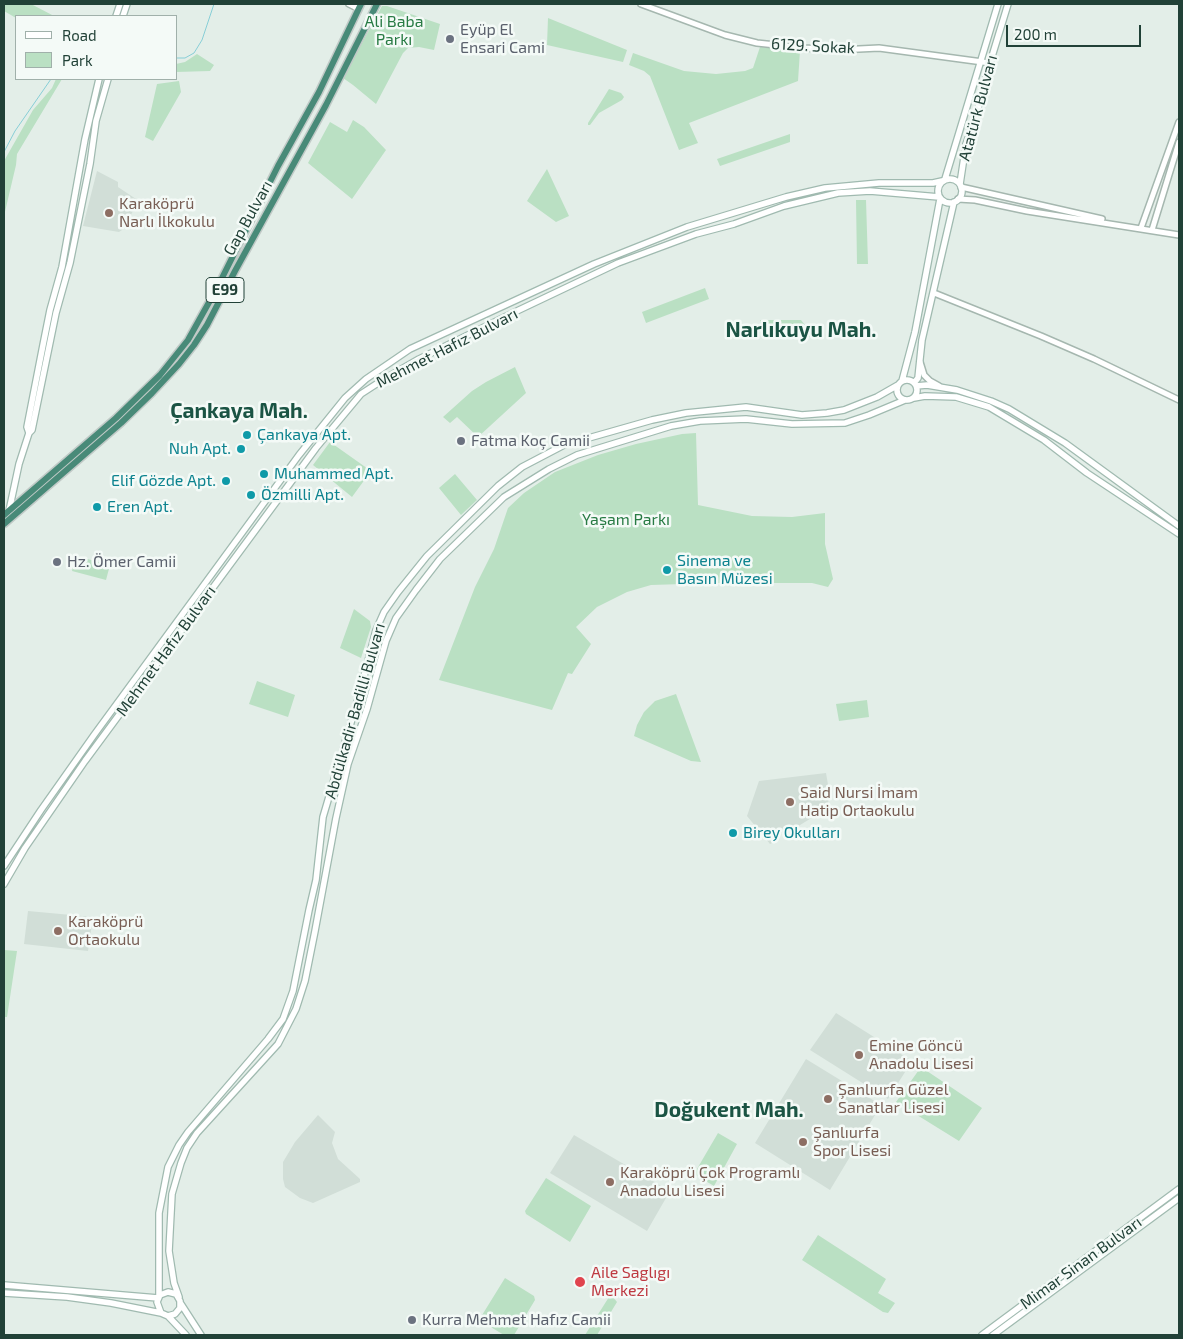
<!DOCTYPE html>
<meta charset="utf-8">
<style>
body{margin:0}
#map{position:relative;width:1183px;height:1339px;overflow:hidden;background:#e3eee8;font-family:"Exo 2",sans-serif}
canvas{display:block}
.frame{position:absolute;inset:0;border:5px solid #214137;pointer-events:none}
.legend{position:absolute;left:15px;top:15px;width:162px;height:65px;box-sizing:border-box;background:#f4faf7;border:1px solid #a0b0aa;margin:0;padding:6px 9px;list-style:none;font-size:15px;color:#214137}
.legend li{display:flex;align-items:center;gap:10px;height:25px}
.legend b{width:25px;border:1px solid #a0b0aa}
.scale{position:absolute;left:1006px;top:25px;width:135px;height:22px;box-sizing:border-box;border:2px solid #214137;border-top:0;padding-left:6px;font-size:15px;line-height:18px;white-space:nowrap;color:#214137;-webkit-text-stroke:4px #f4faf7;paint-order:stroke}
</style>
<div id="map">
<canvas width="1183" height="1339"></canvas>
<div class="frame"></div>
<ul class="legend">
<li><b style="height:6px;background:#fff"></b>Road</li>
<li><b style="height:14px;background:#bae0c3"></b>Park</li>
</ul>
<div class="scale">200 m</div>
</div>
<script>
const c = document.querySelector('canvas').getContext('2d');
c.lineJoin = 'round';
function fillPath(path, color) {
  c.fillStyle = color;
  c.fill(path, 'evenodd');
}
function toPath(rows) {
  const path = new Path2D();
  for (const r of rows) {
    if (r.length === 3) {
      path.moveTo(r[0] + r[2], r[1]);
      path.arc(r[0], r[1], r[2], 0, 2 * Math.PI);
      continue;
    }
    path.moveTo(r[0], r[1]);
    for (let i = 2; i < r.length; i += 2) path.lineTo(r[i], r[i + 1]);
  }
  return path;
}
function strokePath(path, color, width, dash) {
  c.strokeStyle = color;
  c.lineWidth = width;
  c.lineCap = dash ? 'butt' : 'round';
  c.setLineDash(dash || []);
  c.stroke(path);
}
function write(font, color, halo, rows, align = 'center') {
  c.font = font + ' "Exo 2",sans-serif';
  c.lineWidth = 5;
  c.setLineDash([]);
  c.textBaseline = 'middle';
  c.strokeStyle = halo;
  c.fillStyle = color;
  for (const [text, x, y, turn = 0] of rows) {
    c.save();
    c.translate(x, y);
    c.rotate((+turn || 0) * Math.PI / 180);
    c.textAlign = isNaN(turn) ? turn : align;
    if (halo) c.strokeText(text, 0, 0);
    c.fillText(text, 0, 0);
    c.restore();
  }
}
const built = toPath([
 [97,171,118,182,118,187,139,201,122,230,119,232,83,226],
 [826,773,830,796,826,809,792,830,777,834,774,842,770,844,747,816,759,781],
 [28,911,93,917,88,951,24,944],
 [836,1013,912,1061,888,1099,810,1050],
 [806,1059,881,1105,830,1190,755,1143],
 [318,1115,335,1132,332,1143,338,1159,360,1179,360,1182,313,1203,300,1198,285,1187,283,1179,283,1162,295,1142],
 [574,1135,670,1191,647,1231,550,1173]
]);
const green = toPath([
 [4,4,31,4,54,16,16,16,16,18,4,11],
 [382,6,387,6,440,24,434,50,419,47,408,48,403,53,376,104,353,85,343,78],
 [548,18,627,50,623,62,547,45],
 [760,47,800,51,798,81,689,123,698,143,679,150,650,76,644,71,629,65,633,53,684,71,716,74,745,71,753,68],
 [197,54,214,65,210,71,176,72,176,64,185,62],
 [56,79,62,79,17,154,16,165,4,216,4,161,33,110,52,88],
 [179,81,181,92,153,141,145,137,157,84],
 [609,89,621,93,624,97,622,100,599,113,590,125,588,125,588,123],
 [353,120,364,127,386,150,352,199,308,163,330,122,347,132],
 [790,134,790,142,720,166,717,159],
 [547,169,569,216,556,222,527,201],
 [856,200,866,200,868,264,857,264],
 [705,288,709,299,646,323,642,312],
 [760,320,801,320,814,337,762,337],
 [515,367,526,393,478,437,457,417,450,423,443,417,472,391,486,382],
 [696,433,698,505,752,516,792,517,825,513,825,544,833,579,828,587,812,583,715,583,651,585,627,592,597,607,576,627,591,644,572,674,568,673,552,710,439,680,475,587,494,549,508,508,524,493,555,472,598,455,636,444,682,434],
 [330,442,371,471,352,497,313,465],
 [455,474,477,500,461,515,439,488],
 [76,556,110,565,106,580,72,571],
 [354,609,370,621,371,627,361,658,340,648],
 [257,681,295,695,288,717,249,704],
 [676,694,701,762,691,761,634,736,637,725,644,712,655,701],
 [867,700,869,717,839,721,836,704],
 [4,950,17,951,7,1017,4,1017],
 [921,1067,982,1108,959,1141,896,1102],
 [718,1133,737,1144,714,1186,694,1174],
 [546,1178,591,1206,570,1242,526,1214,525,1211],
 [818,1235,886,1279,878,1293,895,1303,888,1313,883,1312,802,1260],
 [505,1278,534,1296,535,1300,514,1335,504,1335,479,1320],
 [612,1296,617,1302,597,1335,585,1335,609,1297]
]);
const stream = toPath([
 [176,58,185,58,194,53,202,40,214,4],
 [4,152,15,131,51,79]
]);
const tertiary = toPath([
 [349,4,359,9],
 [641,4,725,35,757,43,804,48,839,50,879,48,990,63],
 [961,187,1102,219],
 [958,199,975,200,1027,211,1179,235],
 [1141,228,1179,122],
 [1152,230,1179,142],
 [934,293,1041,336,1094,359,1179,400],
 [920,362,924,375,930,381,939,386]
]);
const secondary = toPath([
 [116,16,120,4],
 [123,16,127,4],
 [950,191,12],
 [945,179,998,4],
 [960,184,966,144,976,116,990,63,1008,4],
 [907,390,10],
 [902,381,915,332,940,199],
 [914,383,918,378,922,340,954,202],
 [916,386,927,385,957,390,991,401,1009,409,1065,443,1179,526],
 [914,398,925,396,956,397,989,407,1044,440,1087,473,1179,534],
 [29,433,27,427,43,345,50,310,62,267,85,139,99,79],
 [9,511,19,464,29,433,32,430,56,313,70,263,90,164,96,121,108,79],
 [4,866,41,810,94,735,299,455,345,398,366,379,410,349,594,264,687,227,786,197,825,188,879,183,933,183,942,181],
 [4,884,25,848,85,761,316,448,361,394,381,381,419,359,519,310,618,263,696,234,734,224,784,206,838,193,870,191,939,197],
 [4,1285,158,1298],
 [4,1293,67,1297,111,1303,161,1313,168,1316,175,1314,180,1308,180,1301,176,1294,168,1292,160,1295,157,1302,161,1313],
 [159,1296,159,1213,168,1167,179,1145,188,1132,268,1039,283,1019,293,991,309,910,316,880,323,817,360,692,376,630,384,612,398,592,427,556,498,486,522,467,564,445,652,420,686,413,746,407,802,415,827,413,844,410,877,397,898,385],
 [179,1297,174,1283,169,1251,172,1194,181,1163,187,1148,197,1133,278,1044,296,1009,305,981,315,931,336,818,348,764,367,709,386,641,396,618,416,590,440,559,504,497,549,469,577,455,671,426,700,421,746,419,792,424,845,423,869,415,905,400],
 [181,1304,201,1335],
 [168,1316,186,1335],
 [982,1335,1179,1189],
 [993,1335,1179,1198]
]);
const trunk = toPath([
 [4,515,116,418,160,375,188,340,217,288,278,166,319,92,361,4],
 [4,524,121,423,152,393,179,364,194,345,207,325,235,271,326,105,377,4]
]);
const markers = [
 [450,39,5,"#6b7280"],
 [109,213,5,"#8d6e63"],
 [247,435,5,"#0f9aa8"],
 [461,441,5,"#6b7280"],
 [241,449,5,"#0f9aa8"],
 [264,474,5,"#0f9aa8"],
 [226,481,5,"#0f9aa8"],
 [251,495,5,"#0f9aa8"],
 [97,507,5,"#0f9aa8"],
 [57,562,5,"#6b7280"],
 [667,570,5,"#0f9aa8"],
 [790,802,5,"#8d6e63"],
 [733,833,5,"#0f9aa8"],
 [58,931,5,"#8d6e63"],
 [859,1055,5,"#8d6e63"],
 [828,1099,5,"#8d6e63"],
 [803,1142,5,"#8d6e63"],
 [610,1182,5,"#8d6e63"],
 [580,1282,6,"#e0444e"],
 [412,1320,5,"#6b7280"]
];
const shields = [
 [225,290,38]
];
const shieldNames = [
 ["E99",225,290]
];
const parkNames = [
 ["Ali Baba",394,22],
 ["Parkı",394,40],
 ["Yaşam Parkı",626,520]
];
const worshipNames = [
 ["Eyüp El",460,30],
 ["Ensari Cami",460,48],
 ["Fatma Koç Camii",471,441],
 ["Hz. Ömer Camii",67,562],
 ["Kurra Mehmet Hafız Camii",422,1320]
];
const streetNames = [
 ["6129. Sokak",813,46,3],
 ["Atatürk Bulvarı",978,108,-75],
 ["Gap Bulvarı",248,218,-61],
 ["Mehmet Hafız Bulvarı",447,348,-27],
 ["Mehmet Hafız Bulvarı",166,651,-54],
 ["Abdülkadir Badilli Bulvarı",355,711,-74],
 ["Mimar Sinan Bulvarı",1081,1263,-36]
];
const educationNames = [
 ["Karaköprü",119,204],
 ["Narlı İlkokulu",119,222],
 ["Said Nursi İmam",800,793],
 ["Hatip Ortaokulu",800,811],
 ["Karaköprü",68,922],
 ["Ortaokulu",68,940],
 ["Emine Göncü",869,1046],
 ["Anadolu Lisesi",869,1064],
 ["Şanlıurfa Güzel",838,1090],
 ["Sanatlar Lisesi",838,1108],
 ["Şanlıurfa",813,1133],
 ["Spor Lisesi",813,1151],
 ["Karaköprü Çok Programlı",620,1173],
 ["Anadolu Lisesi",620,1191]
];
const cultureNames = [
 ["Çankaya Apt.",257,435],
 ["Nuh Apt.",231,449,"right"],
 ["Muhammed Apt.",274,474],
 ["Elif Gözde Apt.",216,481,"right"],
 ["Özmilli Apt.",261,495],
 ["Eren Apt.",107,507],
 ["Sinema ve",677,561],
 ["Basın Müzesi",677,579],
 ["Birey Okulları",743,833]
];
const healthNames = [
 ["Aile Saglıgı",591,1273],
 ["Merkezi",591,1291]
];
const districtNames = [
 ["Narlıkuyu Mah.",801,330],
 ["Çankaya Mah.",239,411],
 ["Doğukent Mah.",729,1110]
];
fillPath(built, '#d1ded7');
fillPath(green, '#bae0c3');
strokePath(stream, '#87ced6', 1);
strokePath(tertiary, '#a5b7af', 8);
strokePath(secondary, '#a0bab0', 8);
strokePath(trunk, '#c1cac7', 9);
strokePath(tertiary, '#fff', 5);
strokePath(secondary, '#fff', 5.5);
strokePath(trunk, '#488a78', 6);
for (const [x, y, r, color] of markers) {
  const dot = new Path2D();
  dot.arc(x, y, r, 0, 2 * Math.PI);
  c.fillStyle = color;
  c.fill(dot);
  strokePath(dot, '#f4faf7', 2);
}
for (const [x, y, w] of shields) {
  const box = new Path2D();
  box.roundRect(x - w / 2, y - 12.5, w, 25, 4);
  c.fillStyle = '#f4faf7';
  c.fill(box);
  strokePath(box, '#214137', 1);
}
write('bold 15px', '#214137', null, shieldNames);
write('16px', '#287b44', '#f4faf7', parkNames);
write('16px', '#5b616d', '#f4faf7', worshipNames, 'left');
write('16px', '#214137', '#f4faf7', streetNames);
write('16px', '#785e54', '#f4faf7', educationNames, 'left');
write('16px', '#0d838f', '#f4faf7', cultureNames, 'left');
write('16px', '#be3a42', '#f4faf7', healthNames, 'left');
write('bold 21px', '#1b5444', '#f4faf7', districtNames);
</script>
